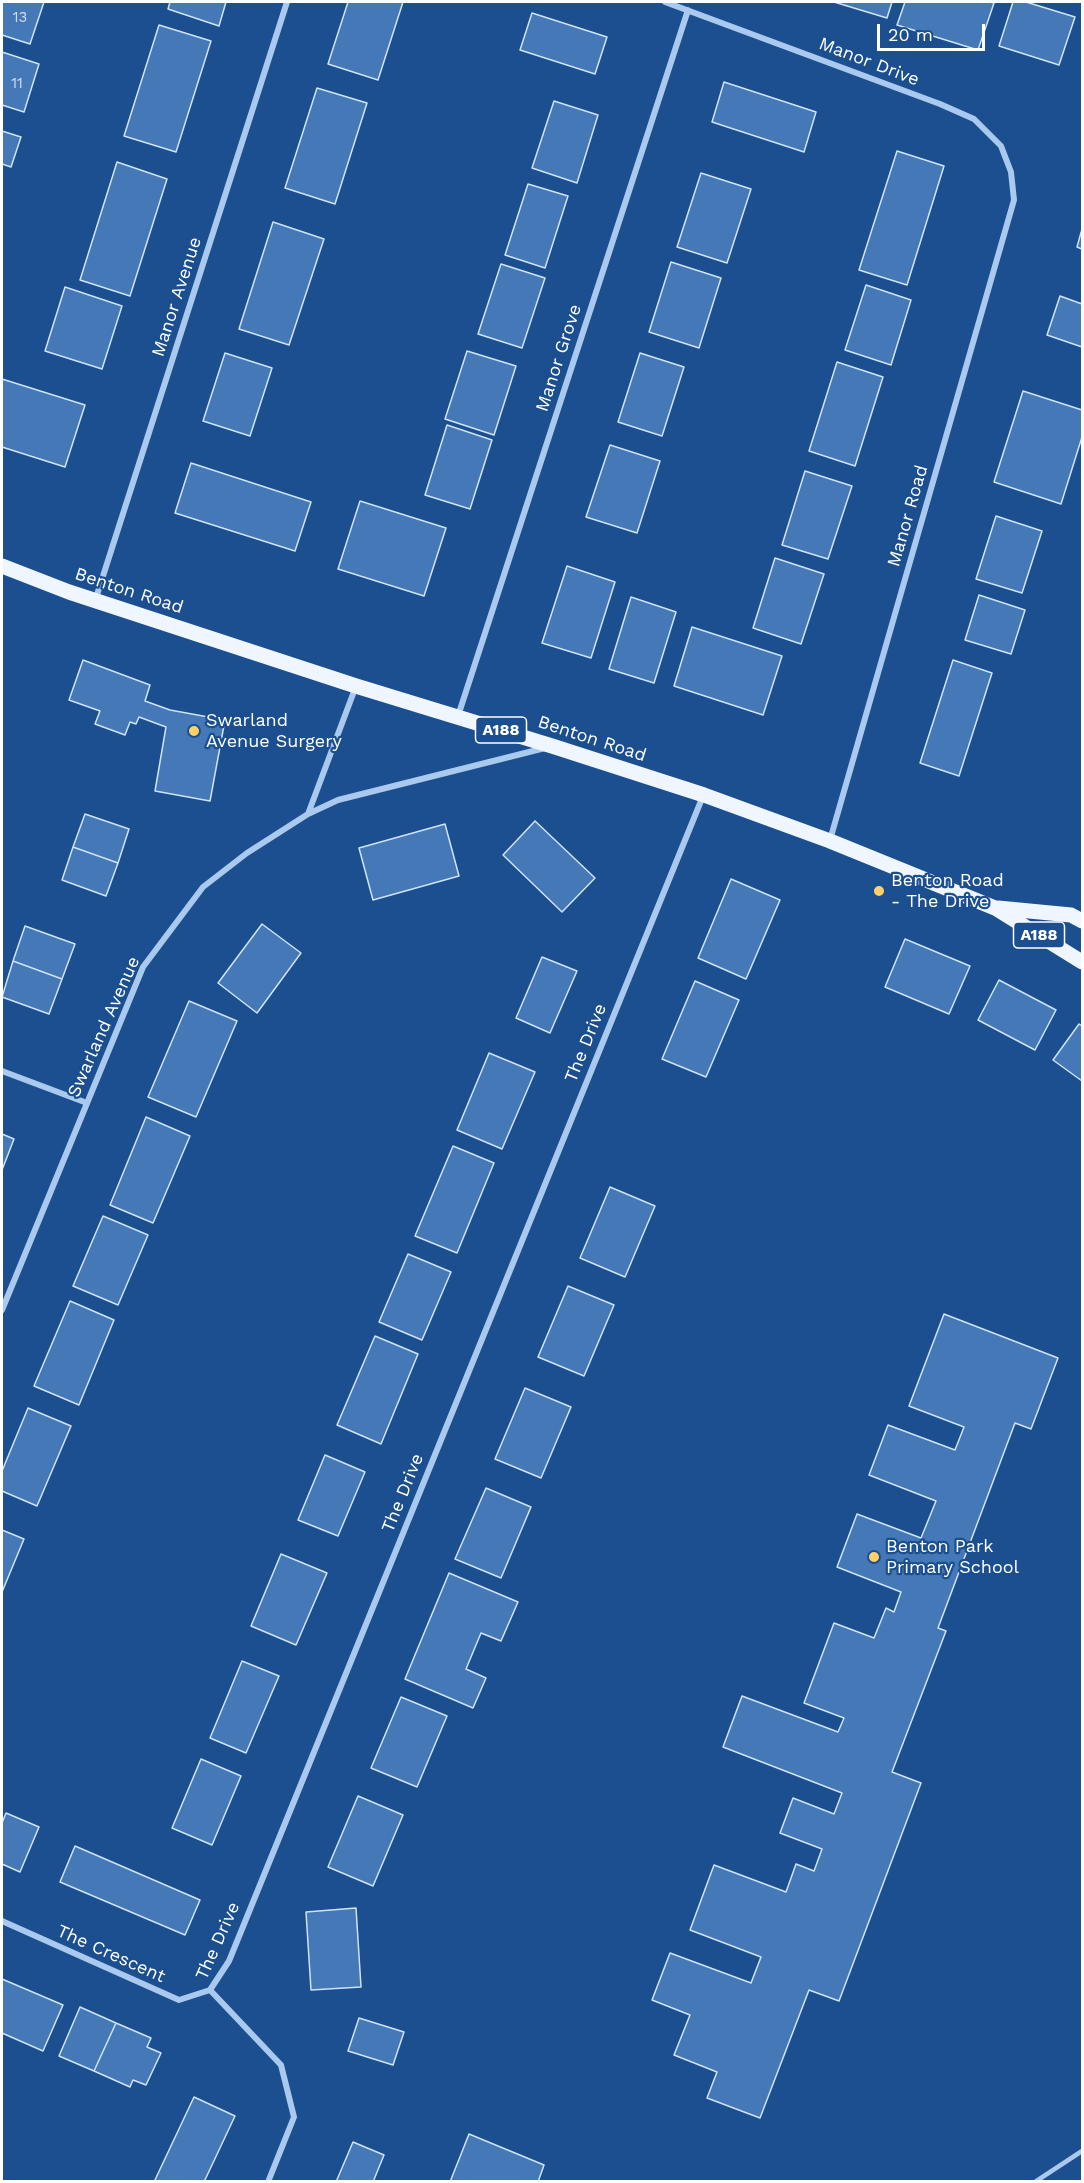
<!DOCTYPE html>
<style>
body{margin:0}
#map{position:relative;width:1084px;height:2183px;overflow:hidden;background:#1b4f8f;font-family:"Work Sans",sans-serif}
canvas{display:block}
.frame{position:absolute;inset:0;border:3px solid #fff;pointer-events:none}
.scale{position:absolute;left:877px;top:24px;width:108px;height:27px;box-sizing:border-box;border:3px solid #fff;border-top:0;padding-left:8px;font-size:18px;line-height:21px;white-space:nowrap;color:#fff;-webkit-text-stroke:4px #1b4f8f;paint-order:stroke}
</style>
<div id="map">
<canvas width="1084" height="2183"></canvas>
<div class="frame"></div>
<div class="scale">20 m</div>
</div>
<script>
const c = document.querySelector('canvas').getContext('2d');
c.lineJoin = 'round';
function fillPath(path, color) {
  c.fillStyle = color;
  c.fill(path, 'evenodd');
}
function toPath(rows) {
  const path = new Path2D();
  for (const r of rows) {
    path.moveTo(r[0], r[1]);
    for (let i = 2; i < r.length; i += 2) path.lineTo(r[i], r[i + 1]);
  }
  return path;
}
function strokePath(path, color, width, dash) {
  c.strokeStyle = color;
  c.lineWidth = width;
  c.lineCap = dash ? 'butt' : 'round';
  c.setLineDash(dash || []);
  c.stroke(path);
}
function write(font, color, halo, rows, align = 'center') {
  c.font = font + ' "Work Sans",sans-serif';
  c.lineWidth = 4.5;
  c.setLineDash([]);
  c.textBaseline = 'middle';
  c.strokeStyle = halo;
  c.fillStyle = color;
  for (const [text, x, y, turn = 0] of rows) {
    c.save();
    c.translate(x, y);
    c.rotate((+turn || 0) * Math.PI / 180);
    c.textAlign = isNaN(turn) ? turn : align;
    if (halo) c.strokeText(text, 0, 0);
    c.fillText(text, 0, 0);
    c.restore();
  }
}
const building = toPath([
 [2,2,44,2,30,44,2,35,2,2],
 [170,2,226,2,219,26,168,9,170,2],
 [348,2,403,2,378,80,328,64,348,2],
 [834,2,892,2,887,18,834,2],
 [905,2,990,2,994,3,978,50,897,25,905,2],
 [1013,2,1026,2,1075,17,1059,65,999,46,1013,2],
 [532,13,607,37,595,74,520,50,532,13],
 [159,25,211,41,176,152,124,136,159,25],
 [2,52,39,64,24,112,2,105,2,52],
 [724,82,816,112,804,152,712,122,724,82],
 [317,88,367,103,335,204,285,188,317,88],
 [554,101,598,115,577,183,532,168,554,101],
 [2,131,21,137,11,167,2,164,2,131],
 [897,151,944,166,907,285,859,270,897,151],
 [117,162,167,179,130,296,80,280,117,162],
 [701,173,751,189,727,263,677,247,701,173],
 [528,184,568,196,545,268,505,255,528,184],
 [273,222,324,239,289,345,239,329,273,222],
 [1082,229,1082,249,1077,247,1082,229],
 [671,262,721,278,699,348,649,332,671,262],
 [501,264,545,278,522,348,478,334,501,264],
 [866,285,911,300,891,365,845,350,866,285],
 [65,287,122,306,102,369,45,351,65,287],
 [1060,296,1082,304,1082,347,1047,335,1060,296],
 [467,351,516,366,494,435,445,419,467,351],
 [225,353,272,368,250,436,203,421,225,353],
 [640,353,684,367,662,436,618,422,640,353],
 [837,362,883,377,855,466,809,451,837,362],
 [2,379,85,405,65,467,2,447,2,379],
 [1023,391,1082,410,1082,437,1061,504,994,482,1023,391],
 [447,425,492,440,470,509,425,495,447,425],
 [610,445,660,461,637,533,586,517,610,445],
 [191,463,311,502,295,551,175,513,191,463],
 [805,471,852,486,828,559,782,545,805,471],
 [360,501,446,528,424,596,338,569,360,501],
 [996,516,1042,531,1022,593,976,579,996,516],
 [775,558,824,574,801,644,753,628,775,558],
 [567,566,615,582,591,658,542,643,567,566],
 [979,595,1025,610,1011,654,965,640,979,595],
 [631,597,676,612,654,683,609,669,631,597],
 [692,627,782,656,763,715,674,686,692,627],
 [83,660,150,685,145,701,170,710,225,720,210,801,155,791,166,727,139,717,136,724,130,722,125,735,95,724,100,711,69,700,83,660],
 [953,660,992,673,959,776,920,763,953,660],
 [85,814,129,829,118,863,73,847,85,814],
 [535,821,595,878,562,912,503,855,535,821],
 [445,824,459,876,373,900,359,848,445,824],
 [73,847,118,863,106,896,62,880,73,847],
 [731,879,780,900,746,979,698,958,731,879],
 [262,924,301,953,257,1013,218,983,262,924],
 [25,926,75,944,62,979,13,961,25,926],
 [905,939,970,966,949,1014,885,987,905,939],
 [542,957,577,971,550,1033,516,1018,542,957],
 [13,961,62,979,49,1014,2,997,13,961],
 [999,980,1056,1010,1035,1050,978,1020,999,980],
 [695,981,739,1000,706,1077,662,1059,695,981],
 [189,1001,237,1021,196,1117,148,1097,189,1001],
 [1079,1024,1082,1026,1082,1081,1053,1060,1079,1024],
 [489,1053,535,1072,502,1149,457,1130,489,1053],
 [146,1117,190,1136,153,1223,110,1205,146,1117],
 [2,1134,14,1139,2,1170,2,1134],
 [453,1146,494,1163,457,1253,415,1236,453,1146],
 [610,1187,655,1206,625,1277,580,1258,610,1187],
 [103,1216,148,1235,118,1305,73,1286,103,1216],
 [408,1254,451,1272,422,1340,379,1322,408,1254],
 [568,1286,614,1305,584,1376,538,1357,568,1286],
 [70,1301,114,1320,79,1405,34,1386,70,1301],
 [944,1314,1058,1358,1031,1429,1015,1423,938,1628,946,1631,892,1772,921,1783,839,2001,809,1990,760,2118,707,2098,717,2072,674,2055,690,2015,652,2000,670,1953,751,1983,761,1957,690,1930,714,1865,786,1892,796,1864,814,1871,822,1849,780,1833,793,1798,834,1814,842,1793,723,1747,742,1696,838,1732,844,1718,804,1703,834,1623,874,1638,886,1608,894,1612,901,1592,837,1567,857,1514,921,1538,936,1501,869,1475,888,1425,955,1450,964,1427,909,1406,944,1314],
 [375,1336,418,1354,381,1444,337,1425,375,1336],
 [525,1388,571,1407,541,1478,495,1459,525,1388],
 [28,1408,71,1426,37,1506,2,1491,2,1471,28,1408],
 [325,1455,365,1472,338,1536,298,1520,325,1455],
 [486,1488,531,1507,501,1578,455,1559,486,1488],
 [2,1530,24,1539,2,1592,2,1530],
 [281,1554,327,1573,296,1645,251,1626,281,1554],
 [449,1573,518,1602,501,1641,481,1633,466,1669,486,1678,473,1708,405,1679,449,1573],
 [242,1661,279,1676,246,1753,210,1738,242,1661],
 [401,1697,447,1716,417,1787,371,1768,401,1697],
 [201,1759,241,1776,212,1845,172,1828,201,1759],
 [358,1796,403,1815,373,1886,328,1867,358,1796],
 [6,1813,39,1827,20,1872,2,1864,2,1823,6,1813],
 [75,1846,200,1900,185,1935,60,1882,75,1846],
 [356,1908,361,1987,311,1990,306,1912,356,1908],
 [2,1979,63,2005,43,2051,2,2033,2,1979],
 [80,2007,116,2023,94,2071,59,2056,80,2007],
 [359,2018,404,2032,393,2065,348,2051,359,2018],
 [116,2023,151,2038,147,2047,161,2053,146,2085,133,2080,130,2087,94,2071,116,2023],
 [194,2097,235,2116,204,2182,154,2182,194,2097],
 [469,2134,544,2165,538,2182,450,2182,469,2134],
 [353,2142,384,2155,373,2182,336,2182,353,2142]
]);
const lane = toPath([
 [1035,2182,1082,2151]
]);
const street = toPath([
 [665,2,940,104,974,119,1001,146,1011,172,1014,200,830,840],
 [95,601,287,2],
 [458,716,688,10],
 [308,814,356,686],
 [2,1071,87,1103],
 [2,1310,143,967,203,887,247,853,308,814,338,800,545,748],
 [2,1921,179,2000,210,1990],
 [268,2182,294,2117,281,2065,210,1990,229,1961,703,796]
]);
const primary = toPath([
 [2,566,69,592,356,686,552,746,704,795,830,841,995,908,1082,962],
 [998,908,1071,915,1082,921]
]);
const markers = [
 [194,731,6,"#ffd166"],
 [879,891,6,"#ffd166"],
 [874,1557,6,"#ffd166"]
];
const numberNames = [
 ["13",20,18],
 ["11",17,84]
];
const shields = [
 [501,730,51],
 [1039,935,51]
];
const shieldNames = [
 ["A188",501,730],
 ["A188",1039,935]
];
const streetNames = [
 ["Manor Drive",869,62,21],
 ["Manor Avenue",177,297,-72],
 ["Manor Grove",559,358,-72],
 ["Manor Road",908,516,-74],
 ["Benton Road",129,591,18],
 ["Benton Road",592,739,18],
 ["Swarland Avenue",104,1027,-66],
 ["The Drive",586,1043,-68],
 ["The Drive",403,1493,-68],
 ["The Drive",218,1941,-66],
 ["The Crescent",111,1954,24]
];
const poiNames = [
 ["Swarland",206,721],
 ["Avenue Surgery",206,742],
 ["Benton Road",891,881],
 ["- The Drive",891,902],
 ["Benton Park",886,1547],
 ["Primary School",886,1568]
];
fillPath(building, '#4478b7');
strokePath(building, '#cfe3fa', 1.5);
strokePath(lane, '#a9c9ee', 4.5);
strokePath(street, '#a9c9ee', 6);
strokePath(primary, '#f0f6ff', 15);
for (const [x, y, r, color] of markers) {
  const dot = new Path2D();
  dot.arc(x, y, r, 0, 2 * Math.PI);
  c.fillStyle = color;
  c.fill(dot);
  strokePath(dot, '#1b4f8f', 2);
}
write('15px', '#d0dded', null, numberNames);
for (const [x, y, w] of shields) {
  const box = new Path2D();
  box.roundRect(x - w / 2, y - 13, w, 26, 4.5);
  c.fillStyle = '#1b4f8f';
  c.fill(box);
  strokePath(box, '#fff', 1.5);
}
write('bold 16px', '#fff', null, shieldNames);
write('18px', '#fff', '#1b4f8f', streetNames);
write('18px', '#fff', '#1b4f8f', poiNames, 'left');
</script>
